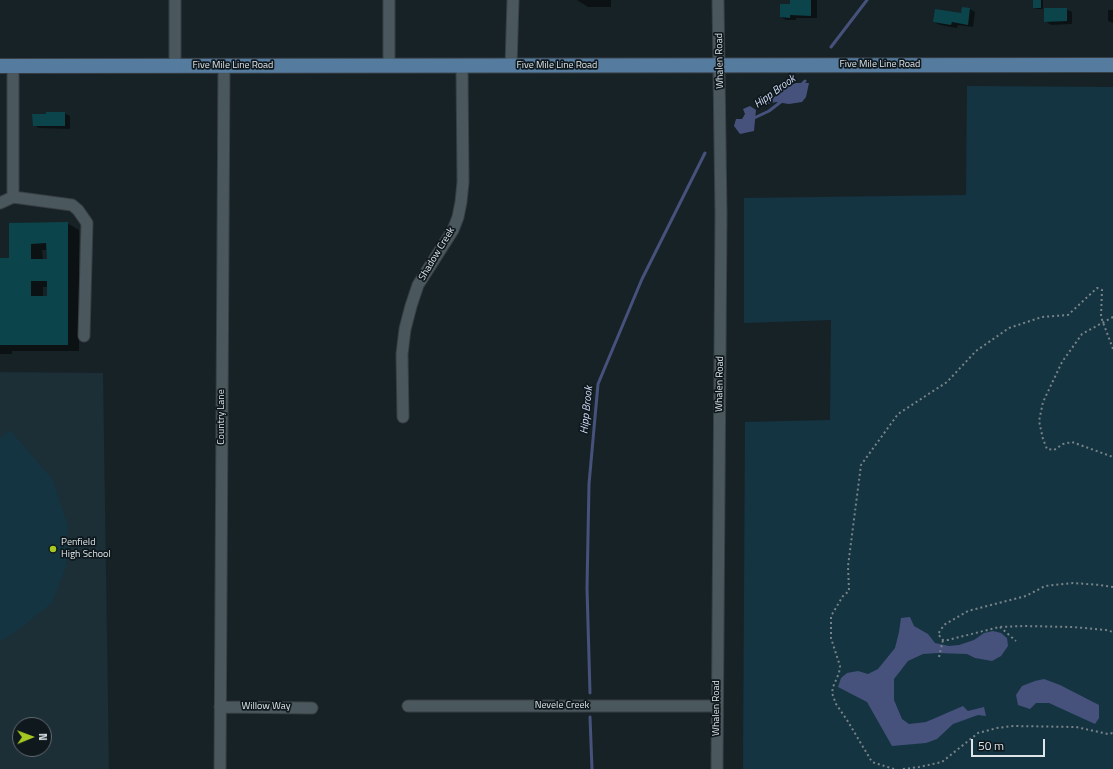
<!DOCTYPE html>
<style>
body{margin:0}
#map{position:relative;width:1113px;height:769px;overflow:hidden;background:#172227;font-family:"Titillium Web",sans-serif}
canvas{display:block}
.north{position:absolute;left:12px;top:717px;width:40px;height:40px;box-sizing:border-box;background:#0e181d;border:1px solid #616a6f;border-radius:50%;rotate:89deg;font-size:11px;font-weight:700;line-height:16px;text-align:center;color:#dee5e9}
.north::after{content:'';display:block;margin:auto;width:14px;height:18px;background:#a6c821;clip-path:polygon(50% 0,100% 100%,50% 72%,0 100%)}
.scale{position:absolute;left:971px;top:739px;width:74px;height:18px;box-sizing:border-box;border:2px solid #dee5e9;border-top:0;padding-left:5px;font-size:12px;line-height:14px;white-space:nowrap;color:#dee5e9;-webkit-text-stroke:3px #0e181d;paint-order:stroke}
</style>
<div id="map">
<canvas width="1113" height="769"></canvas>
<div class="north">N</div>
<div class="scale">50 m</div>
</div>
<script>
const c = document.querySelector('canvas').getContext('2d');
c.lineJoin = 'round';
function fillPath(path, color) {
  c.fillStyle = color;
  c.fill(path, 'evenodd');
}
function toPath(rows) {
  const path = new Path2D();
  for (const r of rows) {
    path.moveTo(r[0], r[1]);
    for (let i = 2; i < r.length; i += 2) path.lineTo(r[i], r[i + 1]);
  }
  return path;
}
function strokePath(path, color, width, dash) {
  c.strokeStyle = color;
  c.lineWidth = width;
  c.lineCap = dash ? 'butt' : 'round';
  c.setLineDash(dash || []);
  c.stroke(path);
}
function write(font, color, halo, rows, align = 'center') {
  c.font = font + ' "Titillium Web",sans-serif';
  c.lineWidth = 3.5;
  c.setLineDash([]);
  c.textBaseline = 'middle';
  c.strokeStyle = halo;
  c.fillStyle = color;
  for (const [text, x, y, turn = 0] of rows) {
    c.save();
    c.translate(x, y);
    c.rotate((+turn || 0) * Math.PI / 180);
    c.textAlign = isNaN(turn) ? turn : align;
    if (halo) c.strokeText(text, 0, 0);
    c.fillText(text, 0, 0);
    c.restore();
  }
}
const built = toPath([
 [0,372,103,373,109,769,0,769],
 [20,725,44,725,44,749,20,749]
]);
const green = toPath([
 [967,86,1113,87,1113,769,743,769,745,422,830,420,831,320,744,323,744,198,966,195],
 [10,430,53,480,68,526,66,567,52,603,14,633,0,641,0,438]
]);
const water = toPath([
 [796,83,809,83,806,97,802,102,789,104,776,102,767,104,766,101,776,96,779,86],
 [750,106,756,110,754,131,740,134,734,126,736,119,742,119,745,114,743,109],
 [910,617,914,626,928,634,935,643,949,646,959,645,974,640,984,633,993,631,1001,633,1007,638,1008,646,1001,656,992,661,975,658,967,654,937,653,923,654,908,661,894,679,894,700,902,719,909,724,926,722,963,706,968,711,984,707,986,716,978,715,953,724,937,739,926,743,892,746,867,702,838,687,841,678,847,673,858,671,868,674,878,669,895,648,899,632,901,618],
 [1044,679,1060,685,1099,705,1099,718,1095,724,1049,703,1036,703,1030,709,1018,705,1016,695,1022,686,1035,681]
]);
const shadow = toPath([
 [577,0,611,0,611,7,588,7],
 [791,0,817,0,817,18,796,18,796,20,786,20,781,17,791,5],
 [1034,0,1043,0,1043,9,1037,9,1034,8],
 [970,9,975,12,973,27,958,25,957,28,940,25,934,22,962,14],
 [1066,9,1072,12,1072,24,1051,25,1045,21],
 [1108,10,1113,10,1113,23,1108,21],
 [64,113,70,116,70,129,39,128,34,125],
 [67,223,79,230,79,351,12,351,12,354,0,354,0,272,10,260,10,224],
 [42,250,47,250,48,260,43,260],
 [43,287,48,287,48,297,43,297]
]);
const stream = toPath([
 [831,47,867,0],
 [800,86,805,81],
 [752,119,769,111,782,101],
 [590,693,587,588,589,484,598,384,642,279,705,153],
 [590,717,592,769]
]);
const building = toPath([
 [790,0,811,0,811,16,790,15,790,18,780,17,780,4,790,4],
 [1033,0,1041,0,1041,8,1033,8],
 [962,7,970,8,968,25,952,22,951,25,933,22,935,9,961,13],
 [1044,8,1067,8,1067,21,1044,22],
 [46,112,65,112,65,126,33,126,32,114,46,114],
 [68,222,68,345,0,345,0,258,9,258,9,223],
 [46,243,47,259,31,259,31,244],
 [31,281,47,281,47,296,31,296]
]);
const path = toPath([
 [1113,317,1082,334,1062,362,1043,402,1039,421,1043,439,1047,449,1054,450,1063,444,1072,442,1113,457],
 [1113,587,1100,585,1073,583,1045,586,1026,596,968,611,944,625,938,634,943,640,948,640,999,627,1024,626,1073,627,1106,630,1113,632],
 [1000,627,1016,641],
 [939,657,943,640],
 [894,769,872,762,847,720,836,704,832,693,833,687,839,673,840,666,831,638,831,616,843,596,849,591,848,566,861,465,898,414,947,382,976,351,1009,328,1042,317,1068,315,1097,288,1102,290,1101,317,1113,349],
 [903,769,919,767,942,762,978,733,997,728,1013,726,1076,727,1108,734,1113,733]
]);
const minor = toPath([
 [175,0,175,66],
 [389,0,389,66],
 [13,66,13,197,72,205,78,210,87,223,84,336],
 [511,66,513,0],
 [0,203,13,197],
 [403,417,402,354,405,329,411,306,418,285,453,230,458,217,461,202,463,182,462,66],
 [408,706,717,706],
 [220,707,312,708],
 [220,769,224,65],
 [717,769,721,214,718,0]
]);
const major = toPath([
 [0,66,1113,65]
]);
const markers = [
 [53,549,4,"#a6c821"]
];
const streetNames = [
 ["Whalen Road",720,61,-91],
 ["Five Mile Line Road",880,65],
 ["Five Mile Line Road",233,66],
 ["Five Mile Line Road",557,66],
 ["Shadow Creek",437,254,-59],
 ["Whalen Road",720,384,-89],
 ["Country Lane",222,417,-90],
 ["Nevele Creek",562,706],
 ["Willow Way",266,707],
 ["Whalen Road",717,708,-90]
];
const poiNames = [
 ["Penfield",61,543],
 ["High School",61,555]
];
const waterNames = [
 ["Hipp Brook",775,92,-36],
 ["Hipp Brook",587,410,-84]
];
fillPath(built, '#1c2e36');
fillPath(green, '#143442');
fillPath(water, '#46527b');
fillPath(shadow, '#0007');
strokePath(stream, '#46527b', 3);
fillPath(building, '#0c444b');
strokePath(minor, '#383f44', 13);
strokePath(major, '#383f44', 16);
strokePath(path, '#7a8388', 2, [2, 3]);
strokePath(minor, '#4a575d', 11);
strokePath(major, '#557b9e', 14);
for (const [x, y, r, color] of markers) {
  const dot = new Path2D();
  dot.arc(x, y, r, 0, 2 * Math.PI);
  c.fillStyle = color;
  c.fill(dot);
  strokePath(dot, '#0e181d', 1.5);
}
write('10px', '#dee5e9', '#0e181d', streetNames);
write('10px', '#dee5e9', '#0e181d', poiNames, 'left');
write('italic 11px', '#d4defa', '#0e181d', waterNames);
</script>
